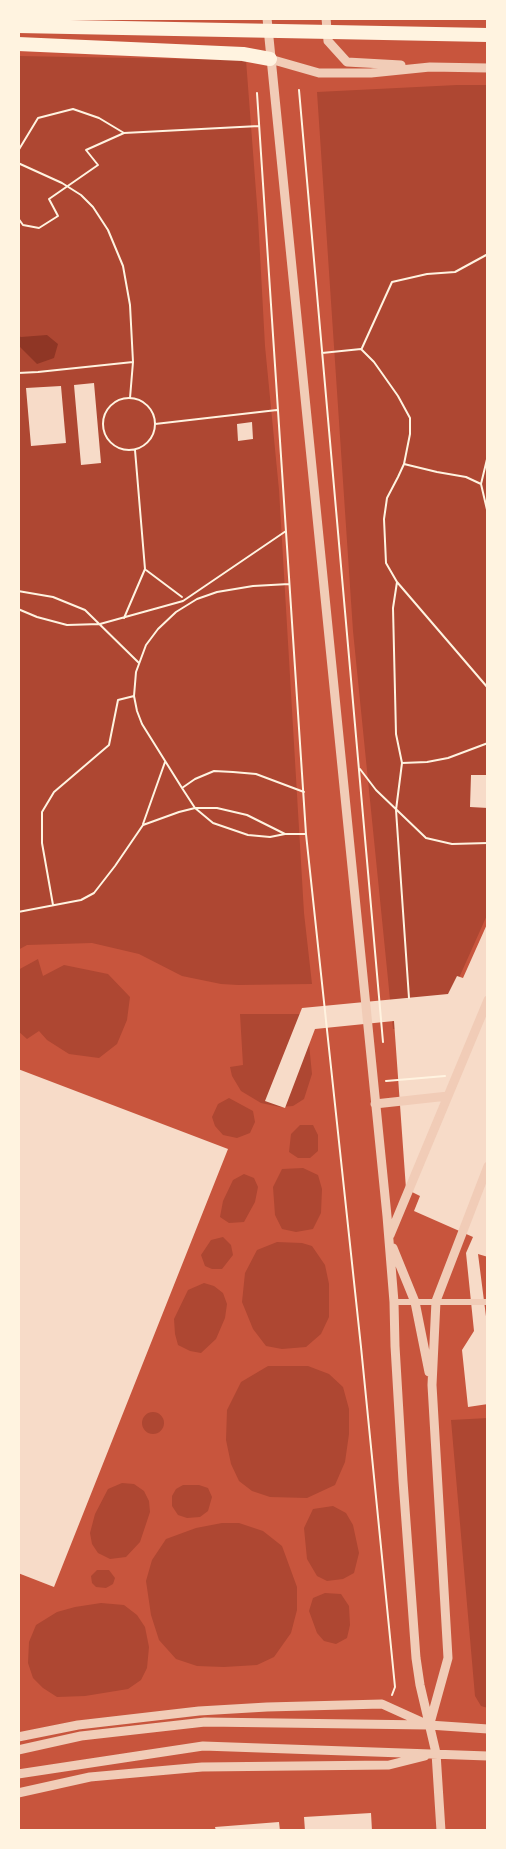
<!DOCTYPE html>
<style>
body{margin:0}
#map{position:relative;width:506px;height:1849px;overflow:hidden;background:#c8553d;font-family:"Exo 2",sans-serif}
canvas{display:block}
.frame{position:absolute;inset:0;border:20px solid #fff3e0;pointer-events:none}
</style>
<div id="map">
<canvas width="506" height="1849"></canvas>
<div class="frame"></div>
</div>
<script>
const c = document.querySelector('canvas').getContext('2d');
c.lineJoin = 'round';
function fillPath(path, color) {
  c.fillStyle = color;
  c.fill(path, 'evenodd');
}
function toPath(rows) {
  const path = new Path2D();
  for (const r of rows) {
    if (r.length === 3) {
      path.moveTo(r[0] + r[2], r[1]);
      path.arc(r[0], r[1], r[2], 0, 2 * Math.PI);
      continue;
    }
    path.moveTo(r[0], r[1]);
    for (let i = 2; i < r.length; i += 2) path.lineTo(r[i], r[i + 1]);
  }
  return path;
}
function strokePath(path, color, width, dash) {
  c.strokeStyle = color;
  c.lineWidth = width;
  c.lineCap = dash ? 'butt' : 'round';
  c.setLineDash(dash || []);
  c.stroke(path);
}
const green = toPath([
 [18,56,246,60,258,218,265,346,279,490,304,913,312,984,238,985,221,984,182,976,139,954,92,943,27,945,18,950],
 [457,85,488,85,488,913,450,998,432,1027,393,1029,353,631,317,92],
 [38,959,43,976,64,965,108,974,130,997,127,1020,117,1044,99,1058,69,1054,47,1040,39,1031,27,1039,18,1031,18,970],
 [240,1014,306,1014,312,1074,304,1099,293,1106,280,1107,261,1103,241,1091,232,1076,230,1067,243,1065],
 [229,1098,253,1111,255,1122,250,1133,237,1138,223,1135,215,1126,212,1117,218,1104],
 [300,1125,313,1125,318,1135,318,1151,310,1158,298,1158,289,1152,291,1134],
 [303,1168,318,1175,322,1189,321,1213,313,1229,296,1232,282,1229,275,1215,273,1187,282,1169],
 [244,1174,254,1178,258,1187,255,1202,244,1222,229,1223,220,1217,223,1201,233,1180],
 [223,1237,231,1245,233,1255,222,1269,212,1269,205,1266,201,1255,211,1240],
 [277,1242,302,1243,312,1246,325,1265,329,1284,329,1317,321,1334,306,1347,282,1349,266,1346,253,1329,242,1302,245,1273,257,1250],
 [204,1283,214,1286,223,1293,227,1304,225,1318,216,1339,201,1353,190,1351,178,1345,175,1334,174,1319,188,1290],
 [268,1366,308,1366,329,1374,343,1387,349,1409,349,1434,345,1462,335,1485,307,1498,270,1497,252,1491,239,1481,231,1464,226,1440,227,1410,241,1382],
 [153,1423,11],
 [488,1418,488,1708,481,1706,475,1696,451,1420],
 [122,1483,134,1484,144,1491,149,1501,150,1512,140,1542,126,1557,110,1559,98,1553,92,1544,90,1533,95,1514,108,1489],
 [183,1485,199,1485,208,1488,212,1497,208,1511,200,1517,187,1518,178,1515,172,1506,172,1496,176,1489],
 [333,1506,346,1513,353,1525,359,1553,354,1573,343,1579,327,1581,317,1576,307,1559,304,1528,313,1509],
 [222,1523,239,1523,263,1531,282,1546,297,1587,297,1610,291,1633,274,1657,257,1665,224,1667,197,1666,176,1659,159,1640,151,1615,146,1581,152,1560,166,1539,196,1528],
 [97,1570,109,1570,115,1578,113,1584,106,1588,96,1587,92,1583,91,1576],
 [325,1593,341,1594,349,1606,350,1625,347,1638,336,1644,324,1641,317,1633,309,1611,313,1598],
 [101,1603,124,1605,137,1615,145,1627,149,1647,147,1668,141,1680,128,1689,85,1696,57,1697,43,1688,33,1678,28,1663,29,1642,36,1625,57,1612,75,1607]
]);
const water = toPath([
 [47,335,58,344,54,358,37,364,18,345,18,336,21,337]
]);
const building = toPath([
 [94,383,101,463,81,465,74,385],
 [61,386,66,443,31,446,26,388],
 [252,422,253,439,238,441,237,424],
 [471,775,488,775,488,808,470,807],
 [488,922,488,1257,478,1254,488,1332,488,1404,468,1407,462,1350,474,1331,466,1253,473,1237,414,1211,420,1196,406,1189,394,1021,315,1029,285,1108,265,1101,302,1008,448,994,457,976,463,978],
 [18,1069,228,1149,54,1587,18,1573],
 [371,1813,372,1831,305,1831,304,1817],
 [279,1822,280,1831,216,1831,215,1827]
]);
const path = toPath([
 [299,90,383,1042],
 [257,93,306,834,361,1347,395,1687,392,1695],
 [18,151,38,118,73,109,99,118,124,133,259,126],
 [18,163,62,183,81,195,93,207,108,230,123,266,130,305,133,362,130,398],
 [18,218,23,225,39,228,58,216,49,199,98,165,86,150,124,133],
 [362,348,392,282,427,274,455,272,488,254],
 [322,353,361,349,374,362,398,396,410,418,410,434,404,464,437,472,466,477,481,484],
 [18,373,38,372,133,362],
 [129,424,26],
 [155,424,277,410],
 [488,455,481,484,488,514],
 [404,464,398,477,387,498,384,519,386,563,397,582,488,688],
 [146,570,182,597],
 [397,582,393,608,396,734,402,763,427,762,448,758,488,743],
 [289,584,253,586,217,592,197,599,176,612,158,629,146,645,136,672,134,696,137,711,142,724,182,788,195,779,214,771,233,772,256,774,304,792],
 [18,591,53,597,85,610,139,663],
 [18,609,37,617,67,625,100,624,183,601,286,531],
 [124,618,145,569,135,450],
 [402,763,396,810,409,998],
 [360,769,376,790,426,838,452,844,488,843],
 [182,788,195,808,217,808,247,815,285,834],
 [143,824,165,762],
 [53,905,42,843,42,812,54,792,109,745,118,700,134,696],
 [18,912,81,900,94,893,115,866,143,825,179,812,195,808,213,823,248,835,270,837,285,834,306,834],
 [386,1081,445,1076]
]);
const minor = toPath([
 [394,1302,488,1302]
]);
const tertiary = toPath([
 [267,18,387,1216,394,1302,395,1346,403,1481,416,1658,420,1685,436,1753,441,1831],
 [326,18,328,41,347,62,401,65],
 [270,59,319,73,371,73,430,67,488,68],
 [375,1104,448,1096],
 [390,1235,488,1000],
 [393,1248,415,1302,429,1372],
 [430,1723,448,1658,432,1385,436,1301,488,1166],
 [18,1737,78,1725,199,1711,267,1707,382,1704,424,1723],
 [18,1750,81,1736,205,1722,429,1725,488,1729],
 [18,1774,203,1746,488,1756],
 [18,1793,90,1777,202,1767,389,1765,425,1756]
]);
const motorway = toPath([
 [18,26,488,35],
 [18,44,243,54,270,59]
]);
fillPath(green, '#ae4732');
fillPath(water, '#8f3625');
fillPath(building, '#f7dbc8');
strokePath(path, '#fff3e0', 2);
strokePath(minor, '#f1ccb7', 6);
strokePath(tertiary, '#f1ccb7', 9);
strokePath(motorway, '#fff3e0', 14);
</script>
